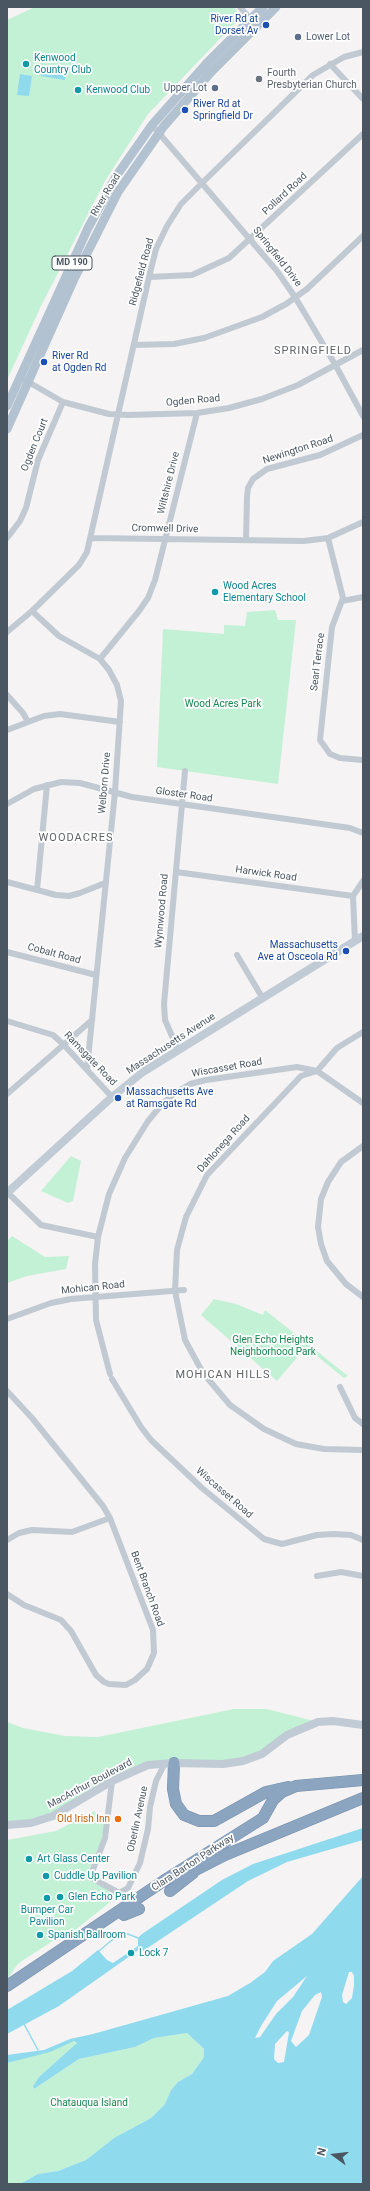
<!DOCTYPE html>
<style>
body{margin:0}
#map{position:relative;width:370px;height:2191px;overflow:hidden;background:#f5f3f3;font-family:Roboto,sans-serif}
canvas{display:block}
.frame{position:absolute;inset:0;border:8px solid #4a5661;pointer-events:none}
.north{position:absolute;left:314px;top:2135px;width:40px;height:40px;-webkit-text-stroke:3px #fff;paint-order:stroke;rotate:285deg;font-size:11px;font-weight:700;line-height:16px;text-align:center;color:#4a5661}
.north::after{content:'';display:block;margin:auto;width:14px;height:18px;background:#4a5661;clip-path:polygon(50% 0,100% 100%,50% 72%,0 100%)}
</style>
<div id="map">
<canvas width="370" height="2191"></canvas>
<div class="frame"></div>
<div class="north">N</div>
</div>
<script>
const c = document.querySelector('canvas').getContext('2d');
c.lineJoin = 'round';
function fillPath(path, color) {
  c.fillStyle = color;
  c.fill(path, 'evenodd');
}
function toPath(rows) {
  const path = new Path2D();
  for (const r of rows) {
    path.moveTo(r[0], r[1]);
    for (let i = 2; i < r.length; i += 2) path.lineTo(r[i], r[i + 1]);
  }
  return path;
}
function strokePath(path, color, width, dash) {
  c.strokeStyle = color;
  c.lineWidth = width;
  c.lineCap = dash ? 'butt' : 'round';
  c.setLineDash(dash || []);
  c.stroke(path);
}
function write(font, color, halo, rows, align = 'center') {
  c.font = font + ' Roboto,sans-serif';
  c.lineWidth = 3.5;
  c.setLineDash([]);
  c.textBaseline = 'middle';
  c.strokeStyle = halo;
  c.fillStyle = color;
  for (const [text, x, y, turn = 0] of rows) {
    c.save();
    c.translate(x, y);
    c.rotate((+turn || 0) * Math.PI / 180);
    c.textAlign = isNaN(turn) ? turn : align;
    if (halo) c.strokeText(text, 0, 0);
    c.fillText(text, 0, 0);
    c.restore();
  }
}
const green = toPath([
 [35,7,234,7,239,15,237,21,148,114,105,181,41,306,7,380,7,20],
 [275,610,278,620,296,620,278,784,157,767,163,629,224,634,224,625,245,626,247,612],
 [71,1156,81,1161,73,1201,68,1203,41,1191],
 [12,1236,45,1257,69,1256,66,1269,27,1276,7,1283,7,1241],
 [214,1299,236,1304,263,1315,265,1310,348,1376,344,1378,306,1347,277,1381,201,1315],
 [234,1709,267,1709,318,1722,243,1761,148,1765,53,1816,7,1825,7,1722,23,1728,65,1736,98,1737],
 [94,1811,106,1820,102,1838,86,1877,114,1894,114,1899,74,1931,60,1940,58,1938,51,1942,22,1961,17,1965,7,1980,7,1840,56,1831],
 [187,2033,204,2049,204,2057,192,2074,178,2082,171,2090,165,2104,151,2118,114,2138,86,2160,58,2171,38,2174,20,2184,7,2184,7,2063,74,2041,77,2044,39,2077,33,2086,34,2089,79,2059,135,2047,154,2038]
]);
const water = toPath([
 [42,67,66,71,65,80,41,76],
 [20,74,32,76,29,96,17,95],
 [363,1828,363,1840,287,1862,248,1881,143,1951,140,1949,59,2006,7,2034,7,2010,72,1971,98,1950,107,1960,113,1963,138,1946,138,1938,142,1934,222,1880,253,1864],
 [363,1876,363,2184,20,2184,38,2174,58,2171,86,2160,114,2138,151,2118,165,2104,171,2090,178,2082,192,2074,204,2057,204,2049,187,2033,154,2038,135,2047,79,2059,34,2089,33,2086,39,2077,77,2043,74,2041,50,2052,7,2063,7,2055,44,2050,70,2039,93,2034,228,1996,250,1983,265,1972,273,1961,312,1934],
 [349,1972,352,1972,354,1976,354,1985,352,1998,346,2004,343,2002,342,1995],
 [307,1976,293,1997,276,2014,260,2037,255,2038,261,2026,277,2001],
 [321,1992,322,1997,309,2035,296,2047,291,2041,302,2011,315,1995],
 [287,2031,289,2032,284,2062,278,2063,274,2059,275,2044]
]);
const stream = toPath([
 [99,1951,112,1940,122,1935,128,1934,138,1938],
 [24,2024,38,2050]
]);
const street = toPath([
 [240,7,252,21],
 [330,64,363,99],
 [152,125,277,271,295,297,336,366,363,416],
 [149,277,192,275,229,258,363,134],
 [134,345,174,344,204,338,262,317,286,304,307,289,363,236],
 [25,380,63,402,109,414,128,415,197,413,229,408,262,399,298,385,363,350],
 [7,538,20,521,26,508,38,460,63,402],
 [91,538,304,541,328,538,363,522],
 [328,538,343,598,332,627,320,740,330,754,340,758,363,760],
 [246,540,247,497,248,488,253,479,267,469,320,455,363,435],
 [342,601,363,597],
 [32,611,59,636,100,659,109,670,117,685,121,701,115,792,87,1069],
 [7,632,32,611,79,565,87,552,149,277,156,249,167,226,181,204,202,183,313,75,344,57,363,52],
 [100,659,139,611,148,598,155,580,197,413],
 [7,695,23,713,28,722],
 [7,730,44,716,60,714,120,722],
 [7,804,34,789,61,782,80,783,132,797,350,828,363,833],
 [176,872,353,896],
 [7,882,56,895,69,896,80,893,105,883],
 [37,890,47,785],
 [355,941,353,896,363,881],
 [7,952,96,975],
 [237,955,262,997],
 [7,1021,53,1035,63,1044,112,1097],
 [363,1032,337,1048,317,1071,301,1076,207,1175,186,1217,177,1250,175,1291,185,1340,203,1373,230,1405,264,1429,296,1444,324,1449,363,1450],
 [178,1050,165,1020,164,1004,185,771],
 [7,1094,92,1020],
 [363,1146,341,1162,328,1182,321,1199,318,1227,321,1244,327,1261,346,1284,363,1297],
 [7,1192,41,1225,98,1237],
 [7,1319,51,1303,71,1299,184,1290],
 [110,1374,96,1320,95,1264,98,1237,109,1194,125,1158,148,1121,163,1103,175,1093,190,1084,206,1080,297,1067,317,1071,363,1103],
 [112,1379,141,1427,151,1440,202,1488,264,1539,282,1544,317,1535,334,1534,351,1535,363,1540],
 [340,1387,355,1418,363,1424],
 [7,1391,32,1418,103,1506,110,1518,153,1630,154,1653,147,1669,135,1680,126,1685,109,1684,104,1682,96,1675,71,1631,61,1620,24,1605,7,1594],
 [7,1540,19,1533,32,1530,72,1532,110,1518],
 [317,1576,341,1572,363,1576],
 [112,1781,105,1838,90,1877,119,1893,128,1888,140,1863,148,1829,150,1807,156,1781,165,1763]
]);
const secondary = toPath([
 [7,1193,112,1097,143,1072,363,936],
 [7,1825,31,1823,53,1816,112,1781,148,1765,174,1763,223,1764,243,1761,262,1754,287,1735,318,1722,333,1721,363,1725]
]);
const primary = toPath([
 [7,406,88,228,117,175,152,125,207,63,263,7],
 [7,429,75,277,118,192,164,126,212,71,276,7]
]);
const highway = toPath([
 [174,1763,173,1789,176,1804,184,1815,199,1821,214,1821,266,1792,288,1787],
 [186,1875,225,1855,363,1798],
 [170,1891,193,1873],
 [124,1915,139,1909],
 [7,1986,168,1878,263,1818,273,1800,282,1792,296,1786,363,1780]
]);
const markers = [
 [266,25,4,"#1a4fb4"],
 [298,37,4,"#5c6f8a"],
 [26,64,4,"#0f9aa8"],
 [259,79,4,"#6b7280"],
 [215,88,4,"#5c6f8a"],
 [78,90,4,"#0f9aa8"],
 [185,110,4,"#1a4fb4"],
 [44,362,4,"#1a4fb4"],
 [215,592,4,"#0f9aa8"],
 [346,951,4,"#1a4fb4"],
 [118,1098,4,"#1a4fb4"],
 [118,1819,4,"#e8710a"],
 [29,1859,4,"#0f9aa8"],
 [46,1876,4,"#0f9aa8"],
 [60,1897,4,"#0f9aa8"],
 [47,1898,4,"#0f9aa8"],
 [40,1935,4,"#0f9aa8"],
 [131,1953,4,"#0f9aa8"]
];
const shields = [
 [72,263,40]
];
const shieldNames = [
 ["MD 190",72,263]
];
const transitNames = [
 ["River Rd at",258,19,"right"],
 ["Dorset Av",258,31,"right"],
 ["River Rd at",193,104],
 ["Springfield Dr",193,116],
 ["River Rd",52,356],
 ["at Ogden Rd",52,368],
 ["Massachusetts",338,945,"right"],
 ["Ave at Osceola Rd",338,957,"right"],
 ["Massachusetts Ave",126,1092],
 ["at Ramsgate Rd",126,1104]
];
const serviceNames = [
 ["Lower Lot",306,37],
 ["Upper Lot",207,88,"right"]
];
const cultureNames = [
 ["Kenwood",34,58],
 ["Country Club",34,70],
 ["Kenwood Club",86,90],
 ["Wood Acres",223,586],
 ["Elementary School",223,598],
 ["Art Glass Center",37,1859],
 ["Cuddle Up Pavilion",54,1876],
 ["Glen Echo Park",68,1897],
 ["Bumper Car",47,1910,"center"],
 ["Pavilion",47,1922,"center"],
 ["Spanish Ballroom",48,1935],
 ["Lock 7",139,1953]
];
const worshipNames = [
 ["Fourth",267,73],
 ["Presbyterian Church",267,85]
];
const streetNames = [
 ["Pollard Road",285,194,-43],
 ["River Road",106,195,-59],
 ["Springfield Drive",277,257,52],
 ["Ridgefield Road",142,272,-75],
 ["Ogden Road",193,401,-5],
 ["Ogden Court",35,445,-68],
 ["Newington Road",298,450,-18],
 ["Wiltshire Drive",169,483,-76],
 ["Cromwell Drive",165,529,1],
 ["Searl Terrace",318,662,-83],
 ["Welborn Drive",105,783,-85],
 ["Gloster Road",184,795,8],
 ["Harwick Road",266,874,8],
 ["Wynnwood Road",162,911,-85],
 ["Cobalt Road",54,954,15],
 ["Massachusetts Avenue",171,1044,-33],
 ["Ramsgate Road",90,1059,46],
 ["Wiscasset Road",227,1068,-10],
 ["Dahlonega Road",224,1144,-48],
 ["Mohican Road",93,1288,-6],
 ["Wiscasset Road",224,1493,41],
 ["Bent Branch Road",147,1589,70],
 ["MacArthur Boulevard",90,1784,-28],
 ["Oberlin Avenue",138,1819,-78],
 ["Clara Barton Parkway",193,1863,-33]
];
const parkNames = [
 ["Wood Acres Park",223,704],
 ["Glen Echo Heights",273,1340],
 ["Neighborhood Park",273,1352],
 ["Chatauqua Island",89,2103]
];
const foodNames = [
 ["Old Irish Inn",110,1819]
];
const neighbourhoodNames = [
 ["SPRINGFIELD",313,351],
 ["WOODACRES",76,838],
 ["MOHICAN HILLS",223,1375]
];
fillPath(green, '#c3f1d5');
fillPath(water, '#90daee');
strokePath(stream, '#90daee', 1.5);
strokePath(highway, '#7690ad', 12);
strokePath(street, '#c1cad2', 6);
strokePath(secondary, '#c1cbd6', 8);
strokePath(primary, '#b3c2d1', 9);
strokePath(highway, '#8ba5c1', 11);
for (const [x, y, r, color] of markers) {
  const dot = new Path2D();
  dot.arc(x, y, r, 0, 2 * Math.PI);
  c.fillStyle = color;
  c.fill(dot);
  strokePath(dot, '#fff', 1.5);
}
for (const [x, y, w] of shields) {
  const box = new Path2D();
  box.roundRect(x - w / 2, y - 7, w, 14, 3);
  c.fillStyle = '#fff';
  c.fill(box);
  strokePath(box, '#4a5661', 1);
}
write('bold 9px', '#4a5661', null, shieldNames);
write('10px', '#164399', '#fff', transitNames, 'left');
write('10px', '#4e5e75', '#fff', serviceNames, 'left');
write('10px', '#0d838f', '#fff', cultureNames, 'left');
write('10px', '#5b616d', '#fff', worshipNames, 'left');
write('10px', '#4a5661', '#fff', streetNames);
write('10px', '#17864f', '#fff', parkNames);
write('10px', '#c56008', '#fff', foodNames, 'right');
c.letterSpacing = '1px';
write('11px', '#5f6368', '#fff', neighbourhoodNames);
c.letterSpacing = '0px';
</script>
